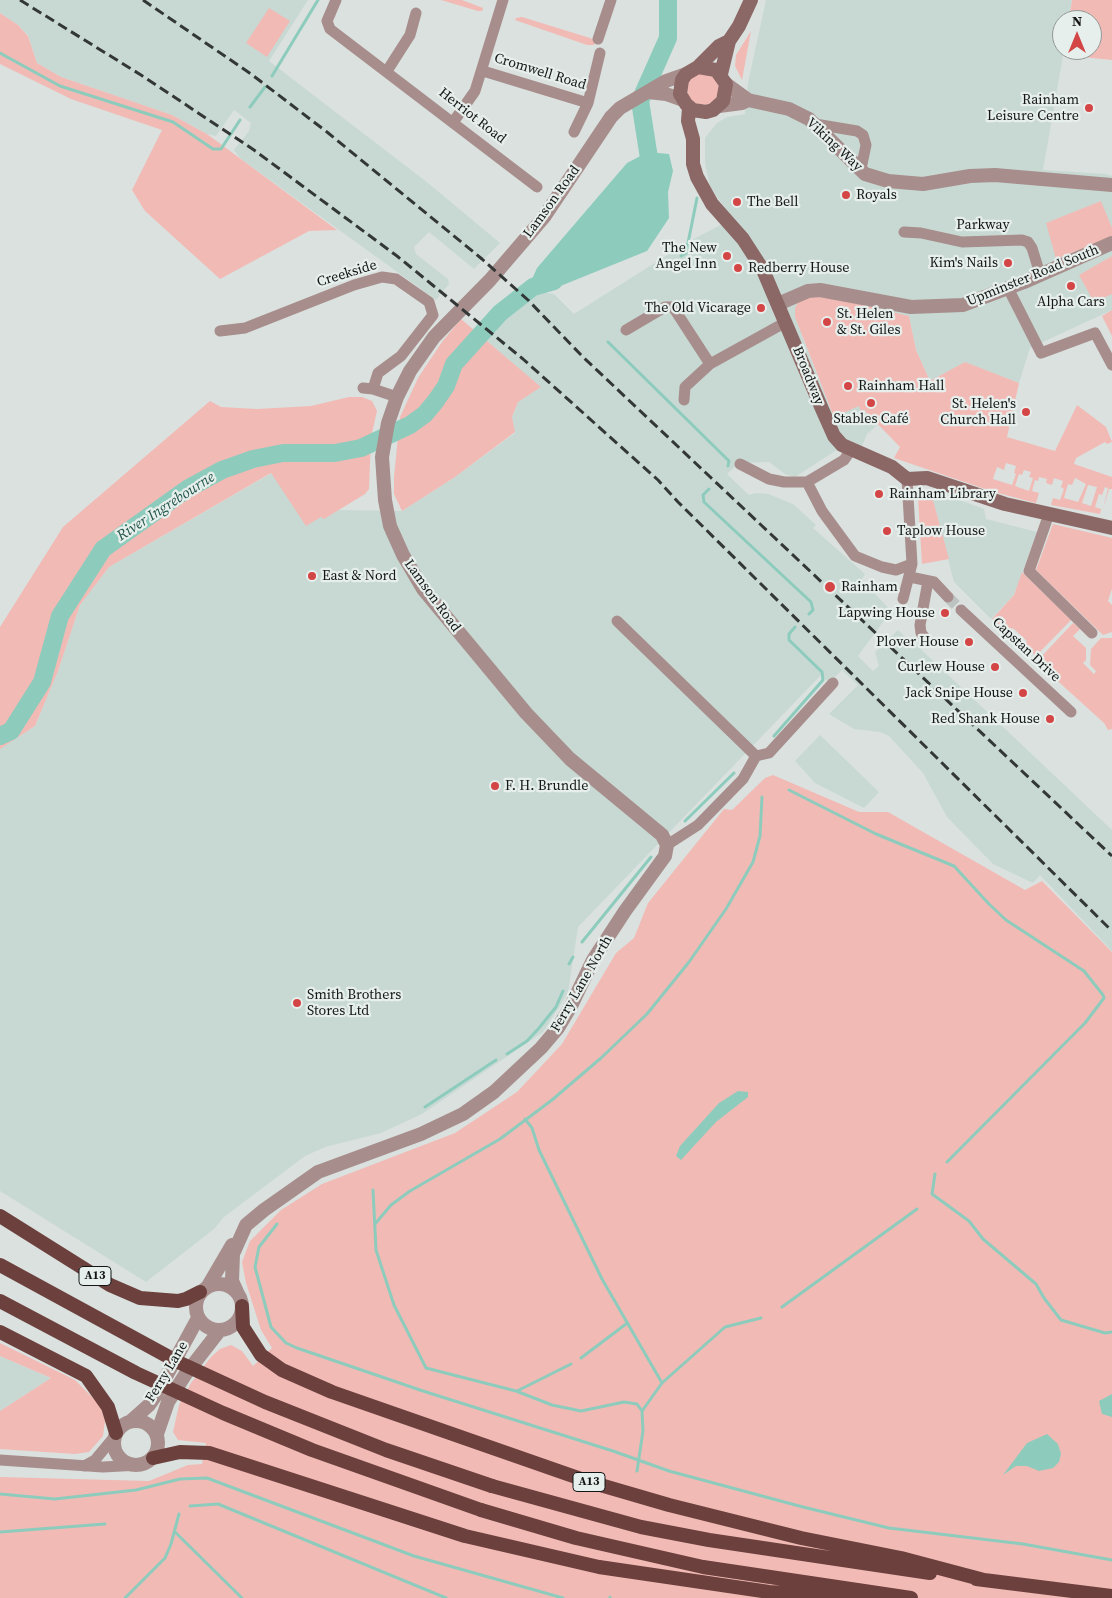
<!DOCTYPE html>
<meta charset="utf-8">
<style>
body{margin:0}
#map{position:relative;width:1112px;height:1598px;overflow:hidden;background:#dae1df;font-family:"Source Serif 4",serif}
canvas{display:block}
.north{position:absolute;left:1052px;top:10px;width:50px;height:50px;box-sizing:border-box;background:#e7efec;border:1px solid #929896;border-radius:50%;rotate:0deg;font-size:14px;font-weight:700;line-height:20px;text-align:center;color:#131615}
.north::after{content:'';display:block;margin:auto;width:18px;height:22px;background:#d44546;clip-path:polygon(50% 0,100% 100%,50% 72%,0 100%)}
</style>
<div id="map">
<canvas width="1112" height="1598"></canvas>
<div class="north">N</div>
</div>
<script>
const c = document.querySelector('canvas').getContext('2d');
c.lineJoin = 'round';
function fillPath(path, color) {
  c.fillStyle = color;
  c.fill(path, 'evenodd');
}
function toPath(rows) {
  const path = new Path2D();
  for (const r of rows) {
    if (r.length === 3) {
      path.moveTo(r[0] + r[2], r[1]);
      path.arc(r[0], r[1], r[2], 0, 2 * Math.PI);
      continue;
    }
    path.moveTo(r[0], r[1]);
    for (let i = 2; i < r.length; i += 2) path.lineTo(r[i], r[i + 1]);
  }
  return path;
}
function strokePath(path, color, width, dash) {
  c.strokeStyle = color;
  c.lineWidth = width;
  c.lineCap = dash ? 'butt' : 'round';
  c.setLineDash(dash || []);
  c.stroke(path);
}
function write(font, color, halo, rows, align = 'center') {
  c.font = font + ' "Source Serif 4",serif';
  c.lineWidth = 4.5;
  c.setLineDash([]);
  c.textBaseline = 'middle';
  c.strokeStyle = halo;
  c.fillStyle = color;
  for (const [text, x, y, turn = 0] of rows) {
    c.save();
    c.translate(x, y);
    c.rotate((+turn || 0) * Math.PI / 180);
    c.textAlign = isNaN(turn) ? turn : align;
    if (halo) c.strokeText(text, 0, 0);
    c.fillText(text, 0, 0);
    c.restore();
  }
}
const built = toPath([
 [0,0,308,0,269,61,428,183,500,243,474,269,429,232,414,247,416,254,448,279,449,284,436,300,241,159,234,150,249,131,251,123,234,110,216,136,207,134,172,115,61,77,37,63,28,35,18,25,0,13],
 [766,0,1072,0,1069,20,1062,20,1064,50,1043,170,1106,174,1112,176,1112,310,1030,348,1019,383,965,363,930,381,916,350,909,316,801,334,834,416,859,405,877,425,867,434,862,446,835,451,795,477,785,474,769,462,739,463,727,474,749,495,756,493,768,494,793,504,816,525,813,528,865,574,861,581,868,586,891,611,858,656,873,671,879,666,875,652,898,630,906,638,908,637,1112,830,1112,951,1040,875,1033,883,993,864,947,817,923,773,889,736,880,732,854,729,829,714,858,685,842,670,829,683,821,675,578,927,568,993,543,1032,422,1114,381,1133,325,1147,305,1156,224,1217,214,1229,146,1282,0,1191,0,749,35,726,58,671,80,605,109,567,272,473,324,518,339,510,402,511,455,477,515,433,512,417,518,402,540,387,481,336,511,301,533,291,554,294,574,314,688,242,732,219,710,186,705,164,705,138,717,123,727,117,745,114,748,83],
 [930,489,984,509,986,519,1037,532,1014,595,991,619,954,582],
 [820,735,879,792,864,808,815,783,795,761],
 [0,1356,51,1378,0,1411]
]);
const green = toPath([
 [441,0,462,0,483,8,482,11,478,11],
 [1072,0,1112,0,1112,60,1063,55,1064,50,1092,50,1092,20,1069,20],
 [269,8,290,21,267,57,246,43],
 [0,13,18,25,28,36,37,63,61,77,172,115,207,134,337,230,309,231,220,279,145,211,132,190,162,130,71,99,0,64],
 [522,17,590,38,596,41,594,45,587,45,515,20,516,18],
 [751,31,742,80,735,66,736,55],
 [703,89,16],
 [1101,201,1112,228,1112,237,1056,259,1046,223],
 [1112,256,1112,294,1094,302,1079,275],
 [817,294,909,316,916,350,930,381,965,362,1019,383,1007,437,1055,451,1077,405,1106,427,1112,442,1107,444,1105,442,1076,458,1074,464,1112,477,1112,489,1109,489,1103,509,1108,488,1105,487,1102,495,1099,494,1095,507,1101,509,1100,514,1051,505,1053,498,1060,500,1064,489,1061,487,1063,481,1054,478,1052,485,1046,483,1047,479,1039,477,1038,481,1035,480,1032,491,1039,493,1036,503,994,492,894,458,900,447,864,410,861,411,859,406,834,417,795,317,795,308,800,299],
 [1006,463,1016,466,1014,473,1016,474,1012,485,993,479,997,467,1004,470],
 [1024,470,1031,472,1029,477,1033,478,1029,491,1015,486,1019,474,1022,475],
 [1075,478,1086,484,1078,502,1064,498,1068,484,1072,485],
 [1088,485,1097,487,1091,506,1082,503],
 [1112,310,1112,336,1102,316],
 [461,319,541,387,518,402,512,417,515,432,455,477,402,511,394,494,394,477,400,417,418,378,442,342],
 [349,397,362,397,372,401,377,411,371,437,369,489,365,494,324,519,321,517,306,526,271,473,109,567,80,605,58,671,35,726,0,749,0,627,63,527,210,401,221,407,257,409,311,406],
 [930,489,949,559,922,564,918,498],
 [1053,524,1112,538,1112,589,1108,601,1112,605,1112,632,1103,635,1036,570],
 [1022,572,1071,620,1036,656,1024,644,1027,641,1013,628,1007,634,992,619,1014,595],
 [1073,623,1080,629,1073,636,1086,648,1086,660,1083,663,1094,674,1096,671,1090,665,1091,649,1101,638,1112,638,1112,729,1108,730,1104,723,1050,674,1053,670,1040,658],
 [773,775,859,812,888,812,1025,890,1042,881,1112,952,1112,1598,0,1598,0,1477,149,1481,188,1465,202,1464,206,1443,178,1440,173,1432,179,1405,191,1383,211,1357,220,1349,231,1345,242,1351,253,1366,272,1348,261,1330,246,1283,242,1262,250,1241,281,1210,322,1184,455,1133,517,1092,562,1044,616,953,634,938,648,903,724,809,732,810,765,778],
 [0,1343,75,1380,100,1405,105,1421,103,1436,89,1452,75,1454,0,1449,0,1411,51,1378,0,1356]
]);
const water = toPath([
 [648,152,669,154,673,171,668,192,669,218,647,251,548,291,529,286,537,268,627,163],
 [738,1091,748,1092,748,1097,716,1122,681,1160,676,1156,680,1146,719,1103],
 [1112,1394,1112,1417,1102,1414,1099,1401],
 [1047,1434,1058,1444,1061,1454,1059,1462,1053,1468,1039,1471,1027,1466,1016,1466,1003,1475,1027,1443]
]);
const stream = toPath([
 [0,53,60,86,173,122,213,149,221,149,240,120],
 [272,76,318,0],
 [250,107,265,87],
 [681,256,686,253,697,198],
 [608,342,729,461,728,466],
 [709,489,703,495,704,502,811,602,813,610,809,614],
 [774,736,823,680,822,672,789,640,789,634,795,627],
 [789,790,876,834,954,866,989,904,1006,920,1084,971,1103,995,1104,998,1085,1023,947,1162],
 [685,821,734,773],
 [582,942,651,857],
 [569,964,573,957],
 [507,1054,527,1041,539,1028,556,1007,563,991],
 [425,1107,496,1060],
 [525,1119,532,1128,539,1150,602,1279,662,1383],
 [935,1174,932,1194,969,1221,983,1239,1036,1284,1044,1298,1061,1320,1105,1333,1112,1332],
 [373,1190,376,1250,394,1305,426,1368,516,1391,552,1405,581,1411,624,1402,637,1404,642,1411,643,1431,637,1471],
 [277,1224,259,1247,255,1267,271,1327,286,1343,297,1348,423,1391,613,1451,669,1471,803,1507,889,1528,1023,1544,1112,1560],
 [375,1224,391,1205,410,1191,500,1139,552,1100,601,1058,647,1014,689,962,726,909,753,862,760,836,762,797],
 [782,1307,917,1209],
 [581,1358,626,1324],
 [517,1391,571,1364],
 [642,1411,662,1383,725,1327,761,1318],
 [0,1494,55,1499,136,1490,180,1479,207,1478,414,1556,563,1598],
 [190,1506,218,1504,446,1598],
 [0,1532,105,1524],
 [175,1532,242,1598],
 [125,1598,165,1558,171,1544,179,1514],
 [610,1598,610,1597]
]);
const river = toPath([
 [643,174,649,158,640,101,668,38,668,0],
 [0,736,11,731,42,682,60,616,103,549,187,489,222,470,253,459,283,453,335,453,361,448,410,425,425,414,435,402,446,386,454,364,500,313,533,287,554,281]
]);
const minorTunnel = toPath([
 [948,597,961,610]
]);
const minor = toPath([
 [336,0,327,21,330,29,537,187],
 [598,39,611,0],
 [387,71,410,35,416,13],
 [483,71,588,103,600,53],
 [454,121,475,91,503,0],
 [815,124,857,131,863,135,866,145,861,169],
 [574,132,588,103],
 [904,232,921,233,962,242,1022,240,1028,242,1032,248,1040,274],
 [1008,288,1041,353,1095,333,1112,365],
 [626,330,665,307,673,307,710,364],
 [220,331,245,328,354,285,382,277,396,279,429,302,433,315,401,356,378,373,373,389],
 [363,388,373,389,397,397],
 [684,400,685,387,710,364,786,322],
 [740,464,769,479,784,482,807,482,844,460,851,450],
 [807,482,822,511,855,556,882,567,896,570,912,564],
 [1049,514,1029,571,1092,633],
 [910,577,934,582,948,597],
 [903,599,912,564,907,479],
 [961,610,1071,712],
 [617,621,756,756,743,779,698,825,667,845],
 [927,640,921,633,920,625,928,581],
 [756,756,769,753,833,683],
 [0,1460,103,1467,140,1465],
 [84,1466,95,1460,115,1436]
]);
const tertiary = toPath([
 [726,84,748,100],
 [648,92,666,94,683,100],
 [748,100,789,109,809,119,865,174,888,181,923,184,970,176,995,175,1112,185],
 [719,106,742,103,748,100],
 [778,304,808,291,820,290,911,307,963,305,1024,282,1112,243],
 [219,1307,23],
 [208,1286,232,1245],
 [237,1292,232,1281,233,1254,246,1225,264,1210,318,1172,421,1134,463,1114,494,1092,541,1048,558,1028,571,1006,593,960,625,911,665,856,667,845,662,835,570,759,526,713,423,589,403,555,390,526,385,500,382,457,388,423,397,397,410,371,434,337,490,280,544,217,611,117,620,108,666,81,686,74],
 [136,1443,22],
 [131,1421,149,1405,156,1395,198,1318],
 [157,1434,168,1402,185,1375,220,1330]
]);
const secondary = toPath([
 [698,67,716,70,726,84,723,101,713,110,706,112,693,110,686,104,680,94,682,80,686,74,698,67,719,46,729,41],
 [721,74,729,41,739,26,751,0],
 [689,108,688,121,693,139,693,164,697,177,712,204,743,239,763,270,822,409,834,436,842,445,892,467,907,479,927,478,1005,504,1112,528]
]);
const trunk = toPath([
 [0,1216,110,1285,140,1298,178,1301,186,1299,200,1292],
 [242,1306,243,1327,261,1355,282,1370,332,1392,590,1482,669,1505,801,1538,901,1558,984,1580],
 [0,1332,86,1376,108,1407,116,1433],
 [153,1458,180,1452,209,1453,465,1536,599,1567,769,1592,869,1598],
 [492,1486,641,1527,709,1540,930,1573],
 [481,1510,576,1538,703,1567,911,1598],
 [976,1579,1112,1596]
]);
const rail = toPath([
 [20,0,141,75,254,150,397,256,523,359,658,480,678,502,1112,931],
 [143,0,251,74,327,132,482,259,528,300,583,357,1112,856]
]);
const trunkBridge = toPath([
 [0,1265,178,1362,265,1402,386,1450,492,1486],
 [0,1301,136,1373,223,1413,312,1450,481,1510]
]);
const markers = [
 [1089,108,5,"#d44546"],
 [846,195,5,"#d44546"],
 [737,202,5,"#d44546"],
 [727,256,5,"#d44546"],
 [1008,263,5,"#d44546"],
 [738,268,5,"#d44546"],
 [1071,286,5,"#d44546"],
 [761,308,5,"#d44546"],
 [827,322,5,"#d44546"],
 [848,386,5,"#d44546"],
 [871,403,5,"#d44546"],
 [1026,412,5,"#d44546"],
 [879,494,5,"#d44546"],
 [887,531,5,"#d44546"],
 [312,576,5,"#d44546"],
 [830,587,6,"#d44546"],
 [945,613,5,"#d44546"],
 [969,642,5,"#d44546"],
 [995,667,5,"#d44546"],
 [1023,693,5,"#d44546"],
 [1050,719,5,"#d44546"],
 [495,786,5,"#d44546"],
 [297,1003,5,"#d44546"]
];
const shields = [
 [95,1276,32],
 [589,1482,32]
];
const shieldNames = [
 ["A13",95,1276],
 ["A13",589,1482]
];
const streetNames = [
 ["Cromwell Road",540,72,17],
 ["Herriot Road",472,116,38],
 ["Viking Way",834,145,43],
 ["Lamson Road",552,202,-54],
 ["Parkway",983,225],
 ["Creekside",347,274,-17],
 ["Upminster Road South",1033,276,-22],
 ["Broadway",808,376,68],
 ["Lamson Road",432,596,54],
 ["Capstan Drive",1026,650,43],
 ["Ferry Lane North",582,984,-60],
 ["Ferry Lane",167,1372,-59]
];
const poiNames = [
 ["Rainham",1079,100,"right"],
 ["Leisure Centre",1079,116,"right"],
 ["Royals",856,195],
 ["The Bell",747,202],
 ["The New",717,248,"right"],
 ["Angel Inn",717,264,"right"],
 ["Kim's Nails",998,263,"right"],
 ["Redberry House",748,268],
 ["Alpha Cars",1071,302,"center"],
 ["The Old Vicarage",751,308,"right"],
 ["St. Helen",837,314],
 ["& St. Giles",837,330],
 ["Rainham Hall",858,386],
 ["St. Helen's",1016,404,"right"],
 ["Church Hall",1016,420,"right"],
 ["Stables Café",871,419,"center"],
 ["Rainham Library",889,494],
 ["Taplow House",897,531],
 ["East & Nord",322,576],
 ["Rainham",841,587],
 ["Lapwing House",935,613,"right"],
 ["Plover House",959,642,"right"],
 ["Curlew House",985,667,"right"],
 ["Jack Snipe House",1013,693,"right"],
 ["Red Shank House",1040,719,"right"],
 ["F. H. Brundle",505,786],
 ["Smith Brothers",307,995],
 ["Stores Ltd",307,1011]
];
const waterNames = [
 ["River Ingrebourne",166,507,-33]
];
fillPath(built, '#c8d9d4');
fillPath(green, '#f2bab5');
fillPath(water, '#8dccbc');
strokePath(stream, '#8dccbc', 3);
strokePath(river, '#8dccbc', 18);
strokePath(minorTunnel, '#bcc3c1', 11, [11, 5.5]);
strokePath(minor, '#a78e8c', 11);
strokePath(tertiary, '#a78e8c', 14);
strokePath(secondary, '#8b6765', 14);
strokePath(trunk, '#6c403d', 14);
strokePath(rail, '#333736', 3, [10, 5]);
strokePath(trunkBridge, '#6c403d', 14);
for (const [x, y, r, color] of markers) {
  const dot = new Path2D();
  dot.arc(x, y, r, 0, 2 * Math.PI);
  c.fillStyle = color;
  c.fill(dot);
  strokePath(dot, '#e7efec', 2);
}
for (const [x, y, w] of shields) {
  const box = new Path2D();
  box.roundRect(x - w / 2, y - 9.5, w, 19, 4);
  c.fillStyle = '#e7efec';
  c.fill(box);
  strokePath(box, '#131615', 1);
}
write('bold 12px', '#131615', null, shieldNames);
write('14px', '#131615', '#e7efec', streetNames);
write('14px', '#131615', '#e7efec', poiNames, 'left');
write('italic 15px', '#21554a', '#e7efec', waterNames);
</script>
